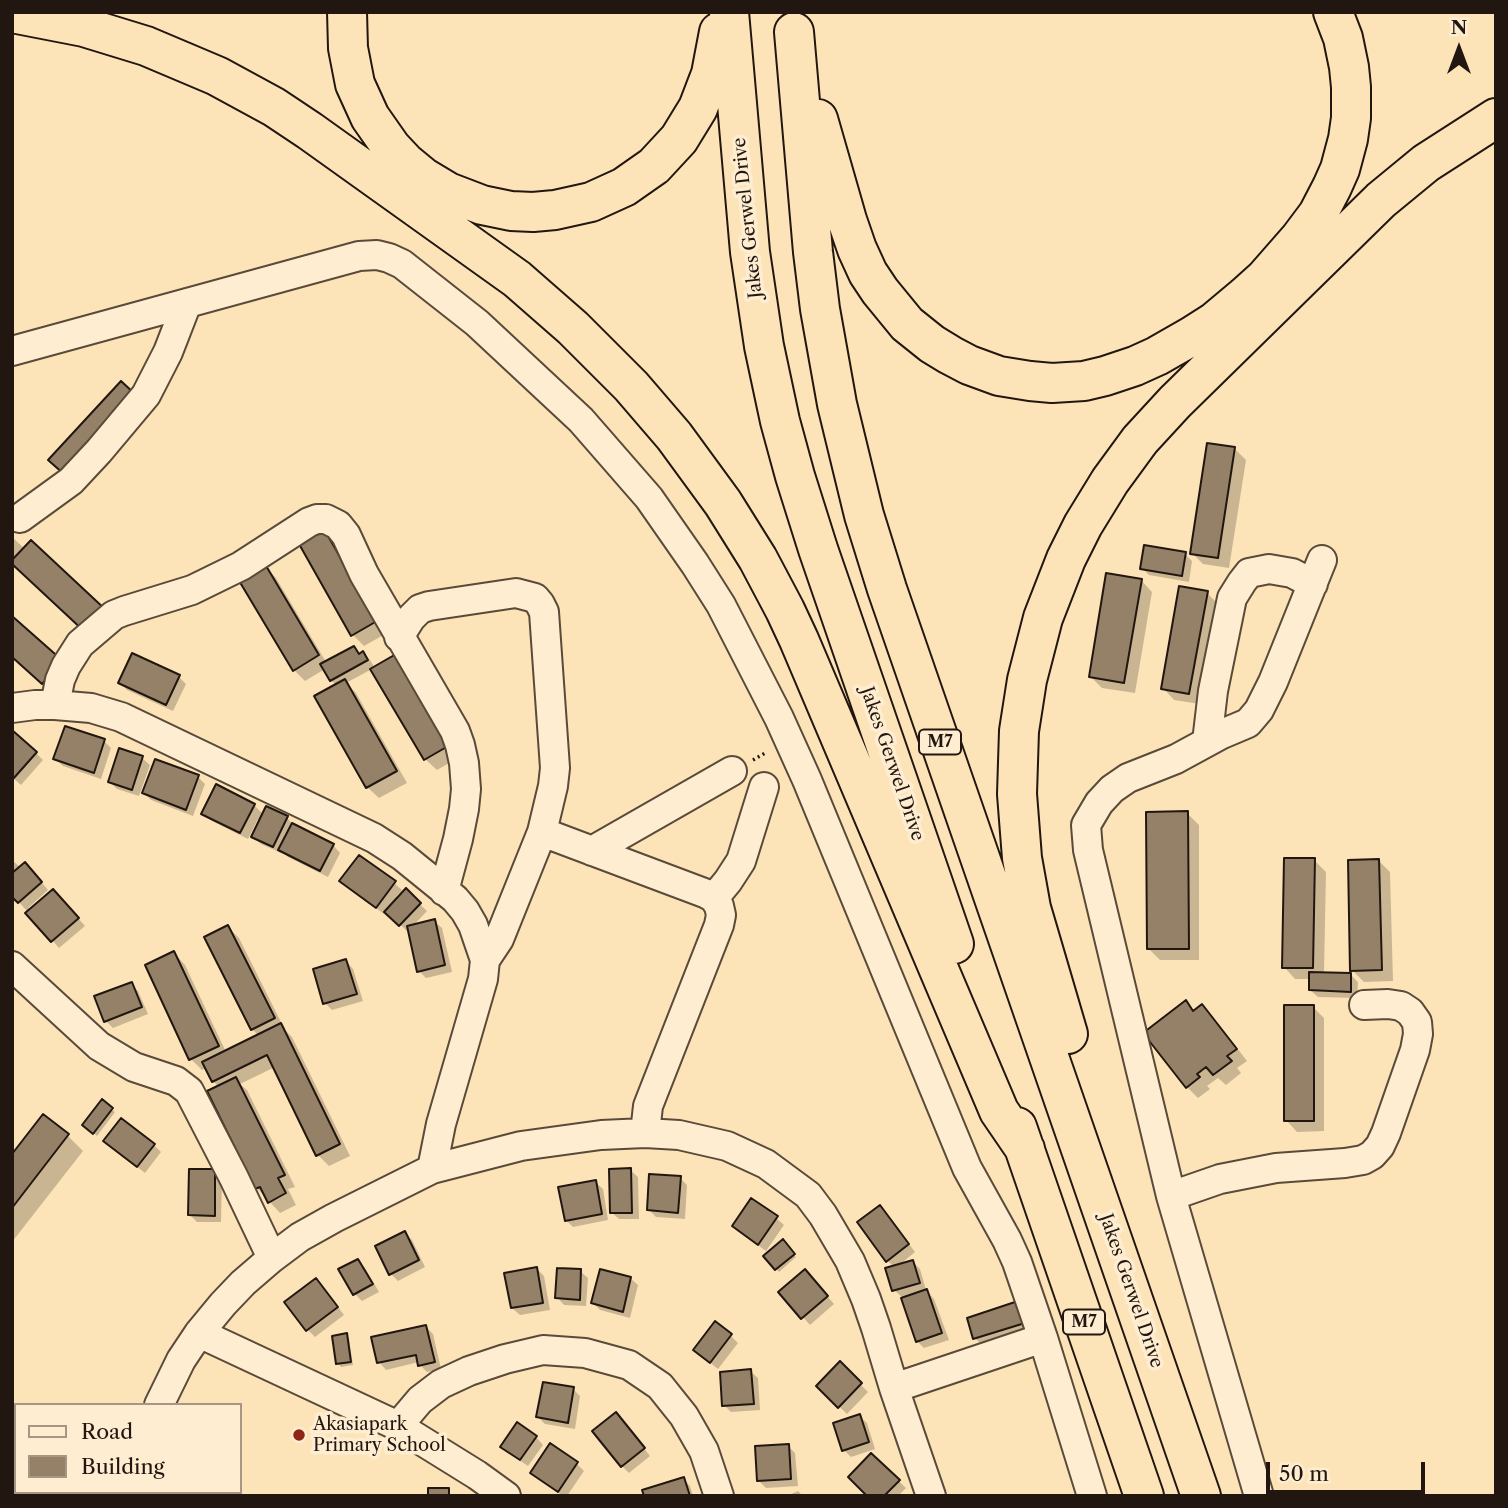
<!DOCTYPE html>
<style>
body{margin:0}
#map{position:relative;width:1508px;height:1508px;overflow:hidden;background:#fde3b8;font-family:"Libre Caslon Text",serif}
canvas{display:block}
.frame{position:absolute;inset:0;border:14px solid #221710;pointer-events:none}
.legend{position:absolute;left:14px;top:1403px;width:228px;height:91px;box-sizing:border-box;background:#feedd1;border:2px solid #a69784;margin:0;padding:9px 12px;list-style:none;font-size:21px;color:#221710}
.legend li{display:flex;align-items:center;gap:14px;height:35px}
.legend b{width:35px;border:2px solid #a69784}
.north{position:absolute;left:1424px;top:14px;width:70px;height:70px;-webkit-text-stroke:5px #feedd1;paint-order:stroke;rotate:0deg;font-size:19px;font-weight:700;line-height:28px;text-align:center;color:#221710}
.north::after{content:'';display:block;margin:auto;width:24px;height:32px;background:#221710;clip-path:polygon(50% 0,100% 100%,50% 72%,0 100%)}
.scale{position:absolute;left:1266px;top:1462px;width:159px;height:32px;box-sizing:border-box;border:4px solid #221710;border-top:0;padding-left:9px;font-size:21px;line-height:24px;white-space:nowrap;color:#221710;-webkit-text-stroke:5px #feedd1;paint-order:stroke}
</style>
<div id="map">
<canvas width="1508" height="1508"></canvas>
<div class="frame"></div>
<ul class="legend">
<li><b style="height:9px;background:#feedd1"></b>Road</li>
<li><b style="height:19px;background:#948167"></b>Building</li>
</ul>
<div class="north">N</div>
<div class="scale">50 m</div>
</div>
<script>
const c = document.querySelector('canvas').getContext('2d');
c.lineJoin = 'round';
function fillPath(path, color) {
  c.fillStyle = color;
  c.fill(path, 'evenodd');
}
function toPath(rows) {
  const path = new Path2D();
  for (const r of rows) {
    path.moveTo(r[0], r[1]);
    for (let i = 2; i < r.length; i += 2) path.lineTo(r[i], r[i + 1]);
  }
  return path;
}
function strokePath(path, color, width, dash) {
  c.strokeStyle = color;
  c.lineWidth = width;
  c.lineCap = dash ? 'butt' : 'round';
  c.setLineDash(dash || []);
  c.stroke(path);
}
function write(font, color, halo, rows, align = 'center') {
  c.font = font + ' "Libre Caslon Text",serif';
  c.lineWidth = 7;
  c.setLineDash([]);
  c.textBaseline = 'middle';
  c.strokeStyle = halo;
  c.fillStyle = color;
  for (const [text, x, y, turn = 0] of rows) {
    c.save();
    c.translate(x, y);
    c.rotate((+turn || 0) * Math.PI / 180);
    c.textAlign = isNaN(turn) ? turn : align;
    if (halo) c.strokeText(text, 0, 0);
    c.fillText(text, 0, 0);
    c.restore();
  }
}
const shadow = toPath([
 [1235,449,1246,460,1229,568,1203,564,1192,553],
 [324,531,335,542,387,633,364,646,353,635,301,545],
 [12,537,25,549,12,562],
 [1185,554,1192,561,1189,582,1149,575,1142,568],
 [265,566,276,578,326,662,354,648,361,654,363,653,370,660,375,668,460,757,437,770,425,759,372,669,346,683,356,693,407,783,379,798,367,787,337,686,331,680,325,669,305,681,294,670],
 [1141,580,1152,592,1135,693,1102,688,1090,676],
 [1207,593,1218,604,1200,704,1174,700,1163,688],
 [179,677,186,684,173,711,127,690,120,683],
 [104,741,111,748,101,779,63,766,55,759],
 [120,751,142,758,150,765,139,796,117,789,110,782],
 [36,753,43,760,21,785,12,777],
 [198,777,205,784,193,816,151,800,144,793],
 [217,787,254,805,264,815,267,808,287,818,294,825,333,845,340,853,328,877,288,857,282,851,281,853,261,844,253,837,261,821,258,819,248,839,210,820,203,813],
 [1187,813,1199,825,1199,960,1160,960,1148,948],
 [12,860,21,868,32,871,48,890,28,908,31,910,60,898,85,926,59,948,12,894],
 [1314,860,1326,872,1324,974,1351,975,1358,982,1357,998,1318,997,1310,990,1311,979,1295,979,1284,967],
 [1379,861,1390,872,1393,981,1364,982,1352,970],
 [342,881,394,883,402,890,396,897,398,899,406,891,427,911,413,926,434,921,442,928,452,972,426,978,419,971,409,930,408,932,386,911,384,914,349,888],
 [228,927,239,938,285,1030,292,1037,350,1156,329,1166,318,1155,275,1067,240,1084,247,1090,295,1187,288,1189,296,1205,280,1213,257,1188,219,1087,213,1081,207,1068,202,1070,191,1059,174,953,185,965,226,1052,259,1036,252,1029,206,937],
 [346,961,353,969,363,1001,332,1010,325,1003],
 [131,984,138,991,148,1014,113,1028,106,1021],
 [1185,1003,1195,1012,1202,1006,1213,1017,1247,1061,1237,1068,1241,1073,1226,1085,1218,1078,1207,1086,1210,1089,1198,1098,1187,1087],
 [1313,1007,1324,1018,1324,1131,1297,1132,1286,1120],
 [102,1102,115,1112,97,1136,84,1125],
 [43,1117,68,1136,83,1151,12,1242,12,1157],
 [154,1145,161,1152,145,1173,113,1148],
 [630,1170,638,1177,639,1219,619,1219,611,1212],
 [215,1171,222,1178,221,1222,197,1222,190,1215],
 [680,1178,687,1185,685,1219,656,1217,648,1209],
 [595,1182,603,1189,608,1220,573,1227,566,1220],
 [887,1215,915,1252,898,1266,913,1262,920,1269,926,1290,934,1299,949,1340,924,1348,917,1341,902,1297,894,1290,894,1267,888,1261],
 [776,1218,784,1225,766,1251,741,1233,734,1226],
 [405,1233,412,1240,425,1267,398,1281,391,1274],
 [783,1242,796,1257,779,1272,766,1256],
 [358,1261,365,1268,379,1292,362,1301,355,1294,341,1270],
 [537,1269,544,1276,550,1310,520,1315,512,1308],
 [580,1271,588,1278,586,1306,564,1305,557,1297],
 [630,1278,638,1285,630,1318,600,1310,593,1303],
 [812,1279,834,1304,810,1325,780,1292],
 [323,1287,344,1315,315,1337,308,1330],
 [1025,1311,1031,1330,982,1345,975,1338],
 [426,1327,433,1334,441,1369,427,1372,420,1365,419,1362,386,1370,379,1362],
 [346,1335,349,1339,353,1365,341,1367,338,1363],
 [731,1336,738,1343,718,1369,703,1357],
 [840,1364,868,1392,847,1414,818,1386],
 [750,1371,758,1378,760,1410,731,1412,724,1405],
 [573,1389,580,1396,575,1429,545,1424,538,1417],
 [859,1416,867,1423,875,1449,851,1457,844,1450],
 [623,1422,650,1456,629,1473,622,1466],
 [518,1425,536,1437,543,1445,528,1466,510,1454,503,1446],
 [550,1446,577,1464,584,1471,567,1496,563,1496,539,1479,532,1472],
 [788,1446,795,1453,798,1486,766,1488,759,1481],
 [871,1455,906,1488,898,1496,869,1496],
 [683,1479,690,1486,693,1496,646,1496],
 [798,1491,803,1496,787,1496]
]);
const building = toPath([
 [121,381,137,396,65,475,48,460,121,381],
 [1207,443,1235,447,1218,558,1190,554,1207,443],
 [324,529,377,621,351,636,299,544,324,529],
 [31,540,107,611,86,633,12,564,12,560,31,540],
 [1144,545,1186,552,1182,576,1140,569,1144,545],
 [265,564,319,655,293,671,238,579,265,564],
 [1106,573,1142,579,1124,683,1089,677,1106,573],
 [1179,586,1208,591,1189,694,1161,689,1179,586],
 [12,616,63,661,42,684,12,657,12,616],
 [354,646,359,654,363,651,368,660,330,681,320,664,354,646],
 [132,653,180,675,166,705,118,683,132,653],
 [396,654,450,745,424,760,370,669,396,654],
 [345,679,397,771,366,788,314,696,345,679],
 [65,726,105,739,94,773,53,759,65,726],
 [12,730,37,752,13,779,12,778,12,730],
 [119,748,143,756,132,790,108,782,119,748],
 [155,759,199,775,186,810,142,793,155,759],
 [216,784,255,804,240,833,201,814,216,784],
 [266,806,288,816,273,847,251,837,266,806],
 [1188,811,1189,949,1147,949,1146,812,1188,811],
 [292,823,334,844,320,871,278,850,292,823],
 [359,855,396,881,376,908,339,881,359,855],
 [1284,858,1315,858,1313,968,1282,968,1284,858],
 [1379,859,1382,970,1350,971,1348,860,1379,859],
 [25,862,42,882,18,903,12,897,12,873,25,862],
 [406,888,421,903,399,926,384,912,406,888],
 [53,889,79,918,51,942,25,913,53,889],
 [435,919,445,965,417,972,407,926,435,919],
 [228,925,275,1018,251,1030,204,937,228,925],
 [174,951,219,1046,189,1060,145,965,174,951],
 [346,959,357,994,323,1004,313,969,346,959],
 [1309,972,1351,973,1351,992,1309,990,1309,972],
 [132,982,142,1007,104,1022,94,996,132,982],
 [1186,1000,1193,1011,1202,1004,1237,1049,1227,1056,1232,1061,1213,1075,1206,1067,1197,1074,1200,1077,1186,1088,1143,1033,1186,1000],
 [1284,1005,1314,1005,1314,1121,1284,1121,1284,1005],
 [281,1023,340,1144,316,1156,267,1055,212,1082,202,1062,281,1023],
 [236,1077,285,1175,278,1178,286,1193,268,1203,260,1187,255,1189,207,1091,236,1077],
 [102,1099,113,1108,93,1134,82,1125,102,1099],
 [43,1114,69,1134,12,1208,12,1154,43,1114],
 [121,1118,155,1144,137,1167,103,1141,121,1118],
 [631,1168,632,1213,610,1213,609,1169,631,1168],
 [189,1169,215,1169,215,1216,188,1215,189,1169],
 [649,1174,681,1176,678,1213,647,1210,649,1174],
 [596,1180,602,1214,565,1221,558,1187,596,1180],
 [751,1198,778,1216,758,1245,732,1226,751,1198],
 [880,1205,909,1244,886,1262,857,1222,880,1205],
 [405,1231,419,1260,389,1275,375,1246,405,1231],
 [783,1239,795,1254,775,1270,763,1256,783,1239],
 [358,1259,373,1284,353,1295,338,1269,358,1259],
 [913,1260,920,1283,892,1291,885,1268,913,1260],
 [537,1267,543,1303,511,1308,504,1273,537,1267],
 [557,1268,581,1269,580,1300,555,1298,557,1268],
 [600,1269,631,1277,623,1312,591,1303,600,1269],
 [805,1269,828,1296,801,1319,778,1292,805,1269],
 [316,1278,338,1307,306,1331,284,1302,316,1278],
 [927,1289,942,1333,916,1342,901,1298,927,1289],
 [1018,1301,1025,1323,973,1339,967,1318,1018,1301],
 [715,1321,732,1334,710,1363,693,1350,715,1321],
 [426,1325,435,1362,418,1366,416,1355,377,1363,371,1337,426,1325],
 [347,1333,351,1362,336,1364,332,1336,347,1333],
 [840,1361,862,1383,838,1408,816,1386,840,1361],
 [751,1369,754,1404,722,1406,720,1372,751,1369],
 [543,1382,574,1387,568,1423,536,1417,543,1382],
 [616,1412,645,1448,621,1467,592,1431,616,1412],
 [860,1414,869,1442,842,1451,833,1423,860,1414],
 [517,1422,537,1436,520,1460,500,1447,517,1422],
 [550,1443,578,1462,558,1492,530,1473,550,1443],
 [789,1444,791,1479,757,1481,755,1446,789,1444],
 [871,1453,900,1480,884,1496,867,1496,848,1477,871,1453],
 [684,1477,690,1496,644,1496,642,1490,684,1477],
 [428,1488,449,1488,449,1496,428,1496,428,1488]
]);
const path = toPath([
 [753,760,767,752]
]);
const minor = toPath([
 [12,351,359,256,377,255,389,258,402,264,477,323,581,420,649,498,695,564,721,605,779,718,807,780,967,1168,1007,1240,1017,1262,1043,1338,1092,1496],
 [20,518,71,481,99,451,146,395,168,352,187,303],
 [399,637,411,618,420,609,429,606,516,593,535,598,540,604,544,612,555,768,553,786,542,832,499,939,485,960],
 [55,705,60,680,66,666,80,644,114,615,124,611,192,590,241,566,309,522,317,519,326,519,338,525,346,535,364,574,455,731,460,745,464,763,466,789,464,809,458,839,444,891],
 [12,708,35,705,55,705,91,708,121,717,374,838,402,856,455,899,465,911,473,925,485,960,483,979,441,1124,432,1169],
 [1207,742,1213,691,1232,598,1242,582,1249,573,1269,569,1292,573,1313,584],
 [542,832,707,894,714,898,719,906,721,915,719,925,648,1106,645,1133],
 [592,851,732,771],
 [714,898,728,881,741,861,764,787],
 [12,966,99,1046,134,1067,176,1081,189,1091,234,1178,272,1258],
 [1171,1196,1220,1179,1276,1168,1345,1163,1363,1160,1372,1155,1380,1146,1386,1133,1415,1050,1418,1034,1417,1022,1410,1012,1401,1006,1388,1004,1364,1005],
 [199,1333,398,1426,477,1475,506,1496],
 [894,1388,1043,1338],
 [159,1405,181,1360,199,1333,223,1304,243,1283,272,1258,300,1237,334,1218,432,1169,521,1146,601,1135,645,1133,679,1135,727,1146,766,1164,808,1195,823,1215,850,1261,866,1299,876,1328,894,1388,931,1496],
 [398,1426,420,1400,441,1384,469,1371,505,1359,543,1350,585,1353,629,1365,660,1386,684,1416,704,1451,719,1496],
 [116,1496,118,1492],
 [1259,1496,1171,1196,1088,850,1086,825,1099,803,1112,789,1128,778,1176,759,1222,734,1248,723,1259,710,1273,682,1322,560]
]);
const highway = toPath([
 [347,12,348,48,355,84,370,117,391,147,406,163,423,177,448,192,482,205,511,211,533,212,555,210,591,202,624,187,654,166,679,139,698,108,711,74,719,32],
 [729,12,750,252,764,346,780,421,795,476,818,549,954,944],
 [12,13,84,27,146,46,217,76,274,107,310,131,517,279,573,328,631,386,674,436,723,503,758,559,785,610,799,640,999,1111,1025,1149],
 [794,32,813,252,820,309,837,404,864,515,887,589,1201,1496],
 [818,119,847,220,857,249,868,273,880,291,907,324,932,344,950,355,969,365,999,376,1030,381,1052,383,1084,381,1105,376,1135,366,1157,356,1192,336,1214,322,1245,296,1265,278,1300,238,1318,214,1332,187,1340,169,1348,139,1351,118,1351,87,1349,67,1343,38,1333,12],
 [1068,1034,1031,908,1022,858,1017,794,1019,731,1027,680,1043,618,1066,559,1083,525,1110,481,1140,440,1175,402,1381,200,1426,163,1496,118],
 [1017,1127,1144,1496]
]);
const markers = [
 [299,1435,7,"#8f2418"]
];
const shields = [
 [940,742,42],
 [1084,1322,42]
];
const shieldNames = [
 ["M7",940,742],
 ["M7",1084,1322]
];
const streetNames = [
 ["Jakes Gerwel Drive",748,218,-96],
 ["Jakes Gerwel Drive",892,764,71],
 ["Jakes Gerwel Drive",1131,1291,71]
];
const poiNames = [
 ["Akasiapark",313,1425],
 ["Primary School",313,1446]
];
fillPath(shadow, '#0003');
fillPath(building, '#948167');
strokePath(building, '#221710', 2);
strokePath(minor, '#594a3a', 32);
strokePath(highway, '#221710', 42);
strokePath(path, '#221710', 3.5, [2, 3.5]);
strokePath(minor, '#feedd1', 28);
strokePath(highway, '#fde3b8', 38);
for (const [x, y, r, color] of markers) {
  const dot = new Path2D();
  dot.arc(x, y, r, 0, 2 * Math.PI);
  c.fillStyle = color;
  c.fill(dot);
  strokePath(dot, '#feedd1', 2.5);
}
for (const [x, y, w] of shields) {
  const box = new Path2D();
  box.roundRect(x - w / 2, y - 12.5, w, 25, 5);
  c.fillStyle = '#feedd1';
  c.fill(box);
  strokePath(box, '#221710', 2);
}
write('bold 16px', '#221710', null, shieldNames);
write('18px', '#221710', '#feedd1', streetNames);
write('18px', '#221710', '#feedd1', poiNames, 'left');
</script>
